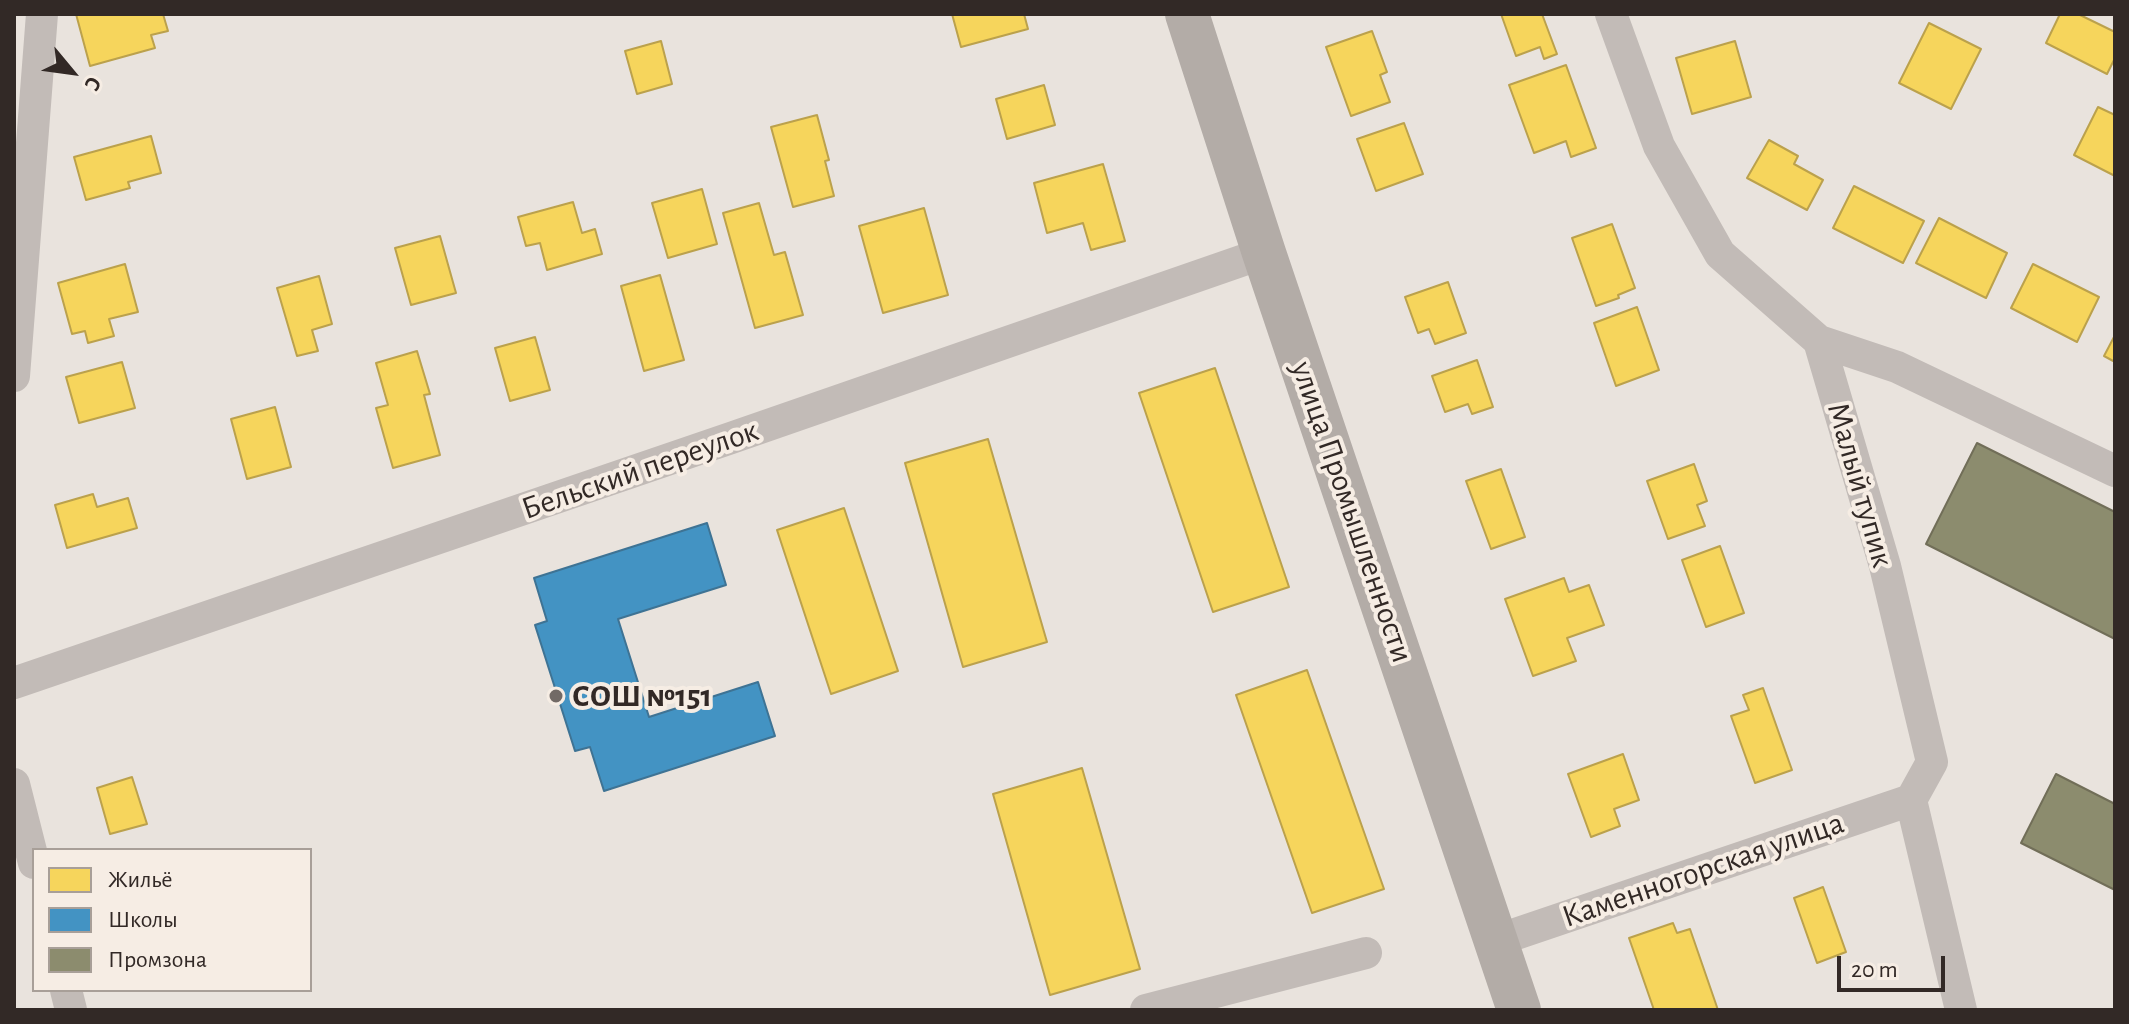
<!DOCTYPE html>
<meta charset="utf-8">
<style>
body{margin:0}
#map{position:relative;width:2129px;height:1024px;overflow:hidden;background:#e9e3dd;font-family:"Alegreya Sans",sans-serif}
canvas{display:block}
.frame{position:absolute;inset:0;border:16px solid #322926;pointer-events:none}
.legend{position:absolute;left:32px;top:848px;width:280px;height:144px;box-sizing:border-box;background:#f6ede4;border:2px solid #a89f98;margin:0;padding:10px 14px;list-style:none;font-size:24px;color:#322926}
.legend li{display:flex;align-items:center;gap:16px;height:40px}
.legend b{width:40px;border:2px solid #a89f98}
.north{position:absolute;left:32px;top:32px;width:80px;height:80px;-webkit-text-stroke:6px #f6ede4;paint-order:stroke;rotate:119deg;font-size:22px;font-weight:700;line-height:32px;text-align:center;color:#322926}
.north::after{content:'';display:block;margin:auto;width:28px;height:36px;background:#322926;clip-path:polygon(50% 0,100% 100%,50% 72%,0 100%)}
.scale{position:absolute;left:1837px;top:956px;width:108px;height:36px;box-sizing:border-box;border:4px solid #322926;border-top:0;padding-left:10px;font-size:24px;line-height:28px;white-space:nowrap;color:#322926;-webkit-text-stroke:6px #f6ede4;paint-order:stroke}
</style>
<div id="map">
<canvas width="2129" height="1024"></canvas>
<div class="frame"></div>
<ul class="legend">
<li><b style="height:22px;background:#f6d55c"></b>Жильё</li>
<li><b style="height:22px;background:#4393c3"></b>Школы</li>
<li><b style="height:22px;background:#8c8c6e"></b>Промзона</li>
</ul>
<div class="north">С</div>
<div class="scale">20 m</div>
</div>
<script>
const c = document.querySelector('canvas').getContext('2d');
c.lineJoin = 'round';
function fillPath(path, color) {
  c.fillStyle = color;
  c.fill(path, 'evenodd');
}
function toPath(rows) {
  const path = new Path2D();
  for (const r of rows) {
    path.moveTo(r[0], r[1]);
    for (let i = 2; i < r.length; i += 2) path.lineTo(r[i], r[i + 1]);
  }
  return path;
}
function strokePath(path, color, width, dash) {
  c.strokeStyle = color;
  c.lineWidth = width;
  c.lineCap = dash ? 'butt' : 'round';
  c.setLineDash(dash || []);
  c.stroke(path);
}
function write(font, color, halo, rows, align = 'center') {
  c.font = font + ' "Alegreya Sans",sans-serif';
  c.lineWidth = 8;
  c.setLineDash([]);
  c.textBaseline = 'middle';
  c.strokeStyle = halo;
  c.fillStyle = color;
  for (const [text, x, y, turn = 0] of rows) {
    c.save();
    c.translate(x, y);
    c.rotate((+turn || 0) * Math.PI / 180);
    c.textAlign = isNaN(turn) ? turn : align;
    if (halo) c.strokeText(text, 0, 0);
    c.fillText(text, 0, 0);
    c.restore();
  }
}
const homes = toPath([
 [76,14,163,14,168,31,151,35,155,48,90,66,76,14],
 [952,14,1024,14,1028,29,961,47,952,14],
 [1501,14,1542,14,1557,54,1544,59,1540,47,1516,56,1501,14],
 [2060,14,2078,14,2115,32,2115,58,2107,74,2046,43,2060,14],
 [1929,23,1981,49,1951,109,1899,83,1929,23],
 [1372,31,1387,72,1380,75,1390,102,1351,116,1326,47,1372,31],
 [661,41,672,84,637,94,625,51,661,41],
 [1735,41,1751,97,1692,114,1676,58,1735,41],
 [1566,65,1596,148,1571,157,1566,141,1534,153,1509,85,1566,65],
 [1044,85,1055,125,1007,139,996,99,1044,85],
 [2098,107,2115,115,2115,176,2074,155,2098,107],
 [817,115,829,160,825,161,834,196,793,207,771,127,817,115],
 [1404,123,1423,174,1376,191,1357,139,1404,123],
 [151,136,161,173,128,182,130,188,86,200,74,157,151,136],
 [1769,140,1798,156,1794,164,1823,180,1807,210,1747,178,1769,140],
 [1103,164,1125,241,1091,250,1083,223,1047,233,1034,183,1103,164],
 [1854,186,1924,221,1903,263,1833,228,1854,186],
 [702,189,717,244,668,258,652,203,702,189],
 [573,202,582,233,595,229,602,254,547,270,540,243,526,246,518,217,573,202],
 [759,203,774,255,785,252,803,315,755,328,723,213,759,203],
 [924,208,948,295,883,313,859,226,924,208],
 [1939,218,2007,253,1986,298,1916,263,1939,218],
 [1612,224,1635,288,1618,295,1619,298,1596,306,1572,238,1612,224],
 [440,236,456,293,411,305,395,248,440,236],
 [125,264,138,312,109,319,114,336,88,343,85,331,72,334,58,283,125,264],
 [2033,264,2099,297,2077,342,2011,308,2033,264],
 [660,275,684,360,644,371,621,286,660,275],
 [319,276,332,324,312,330,318,351,297,356,277,288,319,276],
 [1448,282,1466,333,1435,344,1429,329,1418,333,1405,297,1448,282],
 [1637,307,1659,370,1616,386,1594,323,1637,307],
 [2115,335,2115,362,2104,356,2115,335],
 [535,337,550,390,510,401,495,348,535,337],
 [417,351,430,394,424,395,440,455,393,468,376,408,388,405,376,363,417,351],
 [1477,360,1493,407,1472,414,1468,404,1445,412,1432,376,1477,360],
 [122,362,135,408,79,423,66,377,122,362],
 [1215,368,1289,587,1213,612,1139,393,1215,368],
 [275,407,291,467,247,479,231,419,275,407],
 [988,439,1047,642,963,667,905,463,988,439],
 [1694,464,1707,501,1697,505,1705,526,1668,539,1647,481,1694,464],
 [1501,469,1525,537,1491,549,1466,481,1501,469],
 [93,494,97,507,128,498,137,528,67,548,55,505,93,494],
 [844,508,898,671,831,694,777,530,844,508],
 [1720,546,1744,613,1706,627,1682,560,1720,546],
 [1564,578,1569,592,1589,585,1604,625,1567,638,1576,661,1533,676,1505,599,1564,578],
 [1307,670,1384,889,1312,913,1236,695,1307,670],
 [1763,688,1792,770,1755,783,1731,716,1749,710,1743,695,1763,688],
 [1623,754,1639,800,1614,809,1620,826,1591,837,1568,774,1623,754],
 [1082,768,1140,969,1050,995,993,794,1082,768],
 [132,777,147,824,110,834,97,788,132,777],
 [1823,887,1846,952,1817,963,1794,898,1823,887],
 [1673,923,1677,933,1690,929,1718,1010,1654,1010,1629,938,1673,923]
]);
const schools = toPath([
 [707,523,726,585,618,619,649,717,758,682,775,736,604,791,590,747,575,751,535,625,547,621,534,578,707,523]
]);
const industry = toPath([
 [1977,443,2115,512,2115,639,1926,544,1977,443],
 [2056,774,2115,804,2115,890,2021,843,2056,774]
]);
const street = toPath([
 [1611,14,1659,146,1720,254,1819,341,1885,566,1932,762,1911,800,1961,1010],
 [1819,341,1897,367,2115,471],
 [14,376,42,14],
 [14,683,731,438,1264,253],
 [14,784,34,863],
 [1495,941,1911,800],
 [66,990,71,1010],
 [1146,1010,1366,953]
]);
const secondary = toPath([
 [1187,14,1264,253,1519,1010]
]);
const markers = [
 [556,696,8,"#726a66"]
];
const streetNames = [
 ["Бельский переулок",640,470,-19],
 ["Малый тупик",1860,485,74],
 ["улица Промышленности",1352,512,71],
 ["Каменногорская улица",1703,870,-19]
];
const poiNames = [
 ["СОШ №151",572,696]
];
fillPath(homes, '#f6d55c');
strokePath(homes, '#bba14c', 2);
fillPath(schools, '#4393c3');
strokePath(schools, '#3e7394', 2);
fillPath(industry, '#8c8c6e');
strokePath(industry, '#716e58', 2);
strokePath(street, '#c2bbb7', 32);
strokePath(secondary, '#b3aca7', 44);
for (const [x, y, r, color] of markers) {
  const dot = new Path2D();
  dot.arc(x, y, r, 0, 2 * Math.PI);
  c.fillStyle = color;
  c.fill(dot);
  strokePath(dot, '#f6ede4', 3);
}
write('32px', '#322926', '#f6ede4', streetNames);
write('bold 32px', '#322926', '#f6ede4', poiNames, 'left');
</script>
